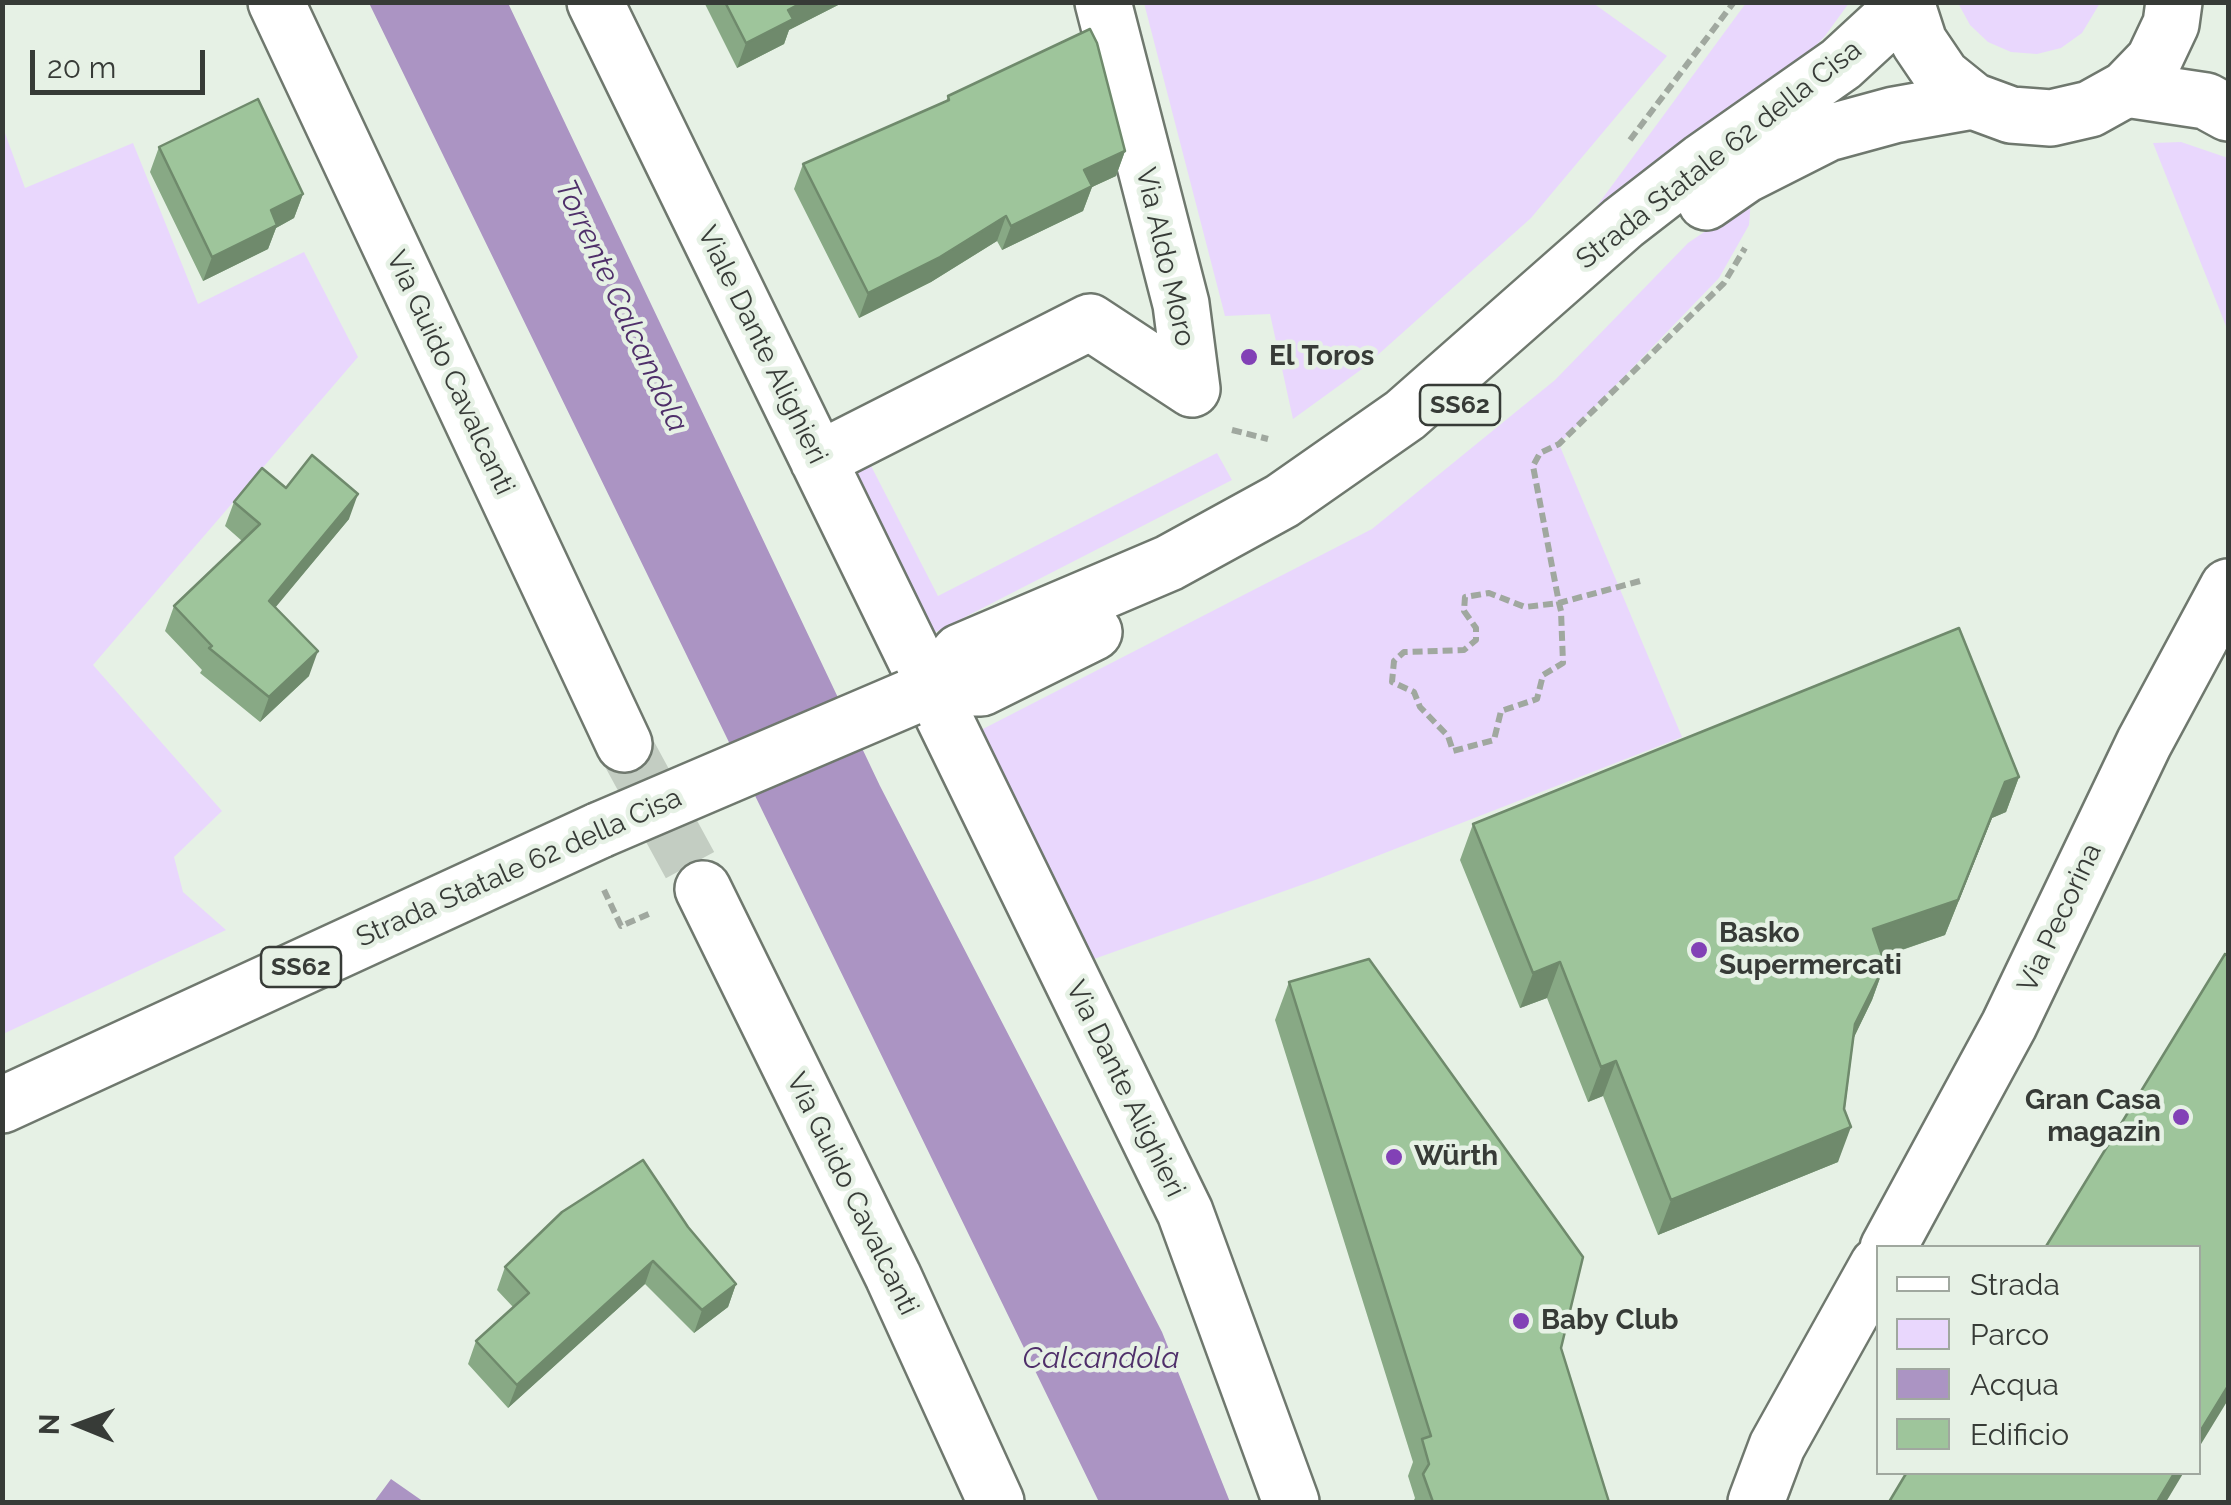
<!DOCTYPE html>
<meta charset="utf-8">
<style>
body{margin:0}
#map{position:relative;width:2231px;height:1505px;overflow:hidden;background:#e6f1e5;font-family:Raleway,sans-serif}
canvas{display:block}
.frame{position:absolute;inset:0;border:5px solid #373b37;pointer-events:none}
.legend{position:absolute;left:1876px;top:1245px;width:325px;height:230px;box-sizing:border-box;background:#e6f1e5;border:2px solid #a0a89f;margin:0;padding:12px 18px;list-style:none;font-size:30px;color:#373b37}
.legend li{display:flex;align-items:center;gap:20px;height:50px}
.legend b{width:50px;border:2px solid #a0a89f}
.north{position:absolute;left:30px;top:1375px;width:100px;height:100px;-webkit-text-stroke:8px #e6f1e5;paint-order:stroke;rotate:271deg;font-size:28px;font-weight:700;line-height:40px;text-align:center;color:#373b37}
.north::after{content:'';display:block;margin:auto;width:35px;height:45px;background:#373b37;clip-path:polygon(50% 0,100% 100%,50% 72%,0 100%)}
.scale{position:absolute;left:30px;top:50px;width:175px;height:45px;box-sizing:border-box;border:5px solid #373b37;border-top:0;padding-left:12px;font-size:30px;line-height:35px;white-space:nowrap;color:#373b37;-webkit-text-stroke:8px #e6f1e5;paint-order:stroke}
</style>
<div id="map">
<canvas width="2231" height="1505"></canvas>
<div class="frame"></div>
<ul class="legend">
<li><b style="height:12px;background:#fff"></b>Strada</li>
<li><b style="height:28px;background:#e9d7fd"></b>Parco</li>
<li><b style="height:28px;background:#ab94c3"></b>Acqua</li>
<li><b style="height:28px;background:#9ec59b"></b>Edificio</li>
</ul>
<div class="north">N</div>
<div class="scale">20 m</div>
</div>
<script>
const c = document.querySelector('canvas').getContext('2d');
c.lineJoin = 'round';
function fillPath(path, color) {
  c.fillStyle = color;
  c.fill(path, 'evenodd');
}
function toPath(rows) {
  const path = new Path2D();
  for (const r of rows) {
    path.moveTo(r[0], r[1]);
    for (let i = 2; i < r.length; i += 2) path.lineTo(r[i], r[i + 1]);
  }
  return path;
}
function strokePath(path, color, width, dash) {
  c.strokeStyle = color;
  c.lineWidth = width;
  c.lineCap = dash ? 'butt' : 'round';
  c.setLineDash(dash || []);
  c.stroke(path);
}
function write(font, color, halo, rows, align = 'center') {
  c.font = font + ' Raleway,sans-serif';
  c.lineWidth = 9;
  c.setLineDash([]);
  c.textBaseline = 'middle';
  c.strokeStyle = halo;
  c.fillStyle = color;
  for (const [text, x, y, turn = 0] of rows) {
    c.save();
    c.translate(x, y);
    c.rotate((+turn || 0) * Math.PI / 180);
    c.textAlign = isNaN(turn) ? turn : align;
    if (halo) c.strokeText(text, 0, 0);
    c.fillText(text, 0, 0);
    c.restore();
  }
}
const green = toPath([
 [1144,3,1593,3,1667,56,1531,218,1362,369,1293,419,1270,314,1225,316],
 [1746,3,1849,3,1825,36,1797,65,1765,83,1697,131,1666,157,1630,197,1594,210],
 [1958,3,2100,3,2082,33,2061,48,2037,54,2011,52,1988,42,1970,25],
 [2,125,25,188,133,143,198,304,304,252,358,357,93,665,222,811,174,857,183,892,226,930,3,1034],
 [2181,142,2228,158,2228,331,2153,143],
 [1751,200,1749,225,1719,278,1559,444,1682,737,1318,879,1094,959,979,731,1372,529,1555,380,1688,243],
 [1217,453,1232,480,928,636,845,473,868,460,938,596]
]);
const water = toPath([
 [369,3,508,3,880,786,1162,1332,1230,1502,1099,1502],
 [391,1479,424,1502,374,1502]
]);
const minorTunnel = toPath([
 [624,744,703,889]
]);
const path = toPath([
 [1630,140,1734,2],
 [1232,430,1268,439],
 [1640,581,1559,603,1525,607,1489,593,1465,597,1464,611,1476,628,1476,640,1464,650,1404,652,1394,661,1392,682,1414,692,1420,707,1448,736,1453,751,1494,740,1501,711,1537,699,1543,675,1563,663,1561,611,1559,603,1533,466,1540,453,1559,444,1724,283,1745,248],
 [604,890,621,926,651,913]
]);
const minor = toPath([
 [276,2,624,744],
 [595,2,1185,1212,1291,1502],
 [1103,2,1181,304,1192,389],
 [2126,89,2206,101,2228,113],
 [818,460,1090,322,1192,389],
 [703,889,893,1276,996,1502],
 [1888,1248,2009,1025,2144,743,2228,587],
 [1756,1502,1777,1446,1878,1265]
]);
const major = toPath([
 [1906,2,1919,42,1942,76,1973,101,2011,115,2051,118,2090,109,2126,89,2154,60,2171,24,2174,2],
 [1706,202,1745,175,1828,133,1894,115,1973,101],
 [930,688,981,688,1094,632],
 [909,698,930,688,960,652,1169,563,1282,501,1405,415,1623,223,1703,161,1841,64,1906,4],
 [2,1105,600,830]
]);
const majorBridge = toPath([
 [600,830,909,698]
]);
const wall = toPath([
 [704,2,844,2,789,30,784,44,737,68],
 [948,96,1125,151,1116,176,1092,187,1083,211,1002,250,997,241,931,282,859,318,794,189,803,164,946,102],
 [159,147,303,194,294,218,276,228,268,249,203,281,150,172],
 [286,488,349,519,275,607,309,676,260,722,200,673,202,670,165,631,174,606,242,541,225,526,234,502],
 [2019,777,2006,812,1992,818,1945,935,1882,957,1885,964,1872,1000,1854,1037,1838,1162,1658,1235,1603,1096,1588,1102,1547,998,1520,1008,1460,860,1473,824],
 [1289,982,1561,1348,1609,1502,1413,1502,1415,1498,1408,1476,1413,1462,1275,1020],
 [688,1227,736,1284,728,1307,694,1333,645,1284,508,1408,468,1364,476,1341,513,1307,497,1290,505,1267]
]);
const shadedWall = toPath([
 [803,2,844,2,789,30,784,44,737,68,746,43,788,10],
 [1125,151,1116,176,1092,187,1083,211,1002,250,1011,226,1084,170],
 [303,194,294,218,276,228,268,249,203,281,212,257,271,210],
 [1006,216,997,241,931,282,859,318,868,293],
 [358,494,349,519,260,626,269,601],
 [318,651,309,676,260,722,269,697],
 [2019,777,2006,812,1992,818,1945,935,1860,964,1873,929,2005,782],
 [1560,962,1547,998,1520,1008,1533,973],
 [1885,964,1872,1000,1843,1060,1855,1024],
 [1616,1061,1603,1096,1588,1102,1601,1067],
 [1851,1127,1838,1162,1658,1235,1671,1200],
 [653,1261,645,1284,508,1408,517,1385],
 [736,1284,728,1307,694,1333,702,1310],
 [2228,1386,2228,1400,2198,1449,2198,1435],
 [2175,1472,2184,1472,2166,1502,2157,1502]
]);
const building = toPath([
 [725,2,803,2,788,10,793,19,746,43,725,2],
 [1090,29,1097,43,1125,151,1084,170,1092,186,1011,226,1006,216,940,257,868,293,803,164,949,100,948,96,1090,29],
 [258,99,303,194,271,210,277,225,212,257,159,147,258,99],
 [312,455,358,494,269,601,318,651,269,697,209,648,212,646,174,606,260,524,234,502,262,468,286,488,312,455],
 [1959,628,2019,777,2005,782,1958,900,1873,929,1885,964,1855,1024,1844,1109,1851,1127,1671,1200,1616,1061,1601,1067,1560,962,1533,973,1473,824,1959,628],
 [2225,954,2228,956,2228,1386,2198,1435,2198,1248,2045,1248,2225,954],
 [1369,959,1583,1257,1561,1348,1609,1502,1433,1502,1423,1474,1429,1464,1422,1439,1431,1436,1289,982,1369,959],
 [643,1160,688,1227,736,1284,702,1310,653,1261,517,1385,476,1341,529,1293,505,1267,562,1212,643,1160],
 [1907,1472,2175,1472,2157,1502,1889,1502,1907,1472]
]);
const markers = [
 [1249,357,10,"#8241b6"],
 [1699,950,10,"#8241b6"],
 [2181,1117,10,"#8241b6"],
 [1394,1157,10,"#8241b6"],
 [1521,1321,10,"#8241b6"]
];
const shields = [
 [1460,405,80],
 [301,967,80]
];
const shieldNames = [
 ["SS62",1460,405],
 ["SS62",301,967]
];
const streetNames = [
 ["Strada Statale 62 della Cisa",1719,155,-38],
 ["Via Aldo Moro",1165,257,77],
 ["Viale Dante Alighieri",762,345,64],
 ["Via Guido Cavalcanti",450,373,65],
 ["Strada Statale 62 della Cisa",519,868,-24],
 ["Via Pecorina",2060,918,-65],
 ["Via Dante Alighieri",1125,1089,64],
 ["Via Guido Cavalcanti",852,1194,64]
];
const poiNames = [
 ["El Toros",1269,357],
 ["Basko",1719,934],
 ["Supermercati",1719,966],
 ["Gran Casa",2161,1101,"right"],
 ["magazin",2161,1133,"right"],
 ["Würth",1414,1157],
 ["Baby Club",1541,1321]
];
const waterNames = [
 ["Torrente Calcandola",621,306,65],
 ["Calcandola",1101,1359]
];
fillPath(green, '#e9d7fd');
fillPath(water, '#ab94c3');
strokePath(minorTunnel, '#c3cdc2', 55, [55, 28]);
strokePath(minor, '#6f786e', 60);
strokePath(major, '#6f786e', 60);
strokePath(path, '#a0a89f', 6, [10, 5]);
strokePath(minor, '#fff', 55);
strokePath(major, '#fff', 55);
strokePath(majorBridge, '#6f786e', 60, []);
strokePath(majorBridge, '#fff', 55);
fillPath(wall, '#88a985');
fillPath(shadedWall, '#6f8a6c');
fillPath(building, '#9ec59b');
strokePath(building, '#6f8a6c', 2.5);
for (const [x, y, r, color] of markers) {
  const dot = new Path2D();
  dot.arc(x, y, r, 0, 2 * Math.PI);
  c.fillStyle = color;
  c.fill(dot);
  strokePath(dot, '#e6f1e5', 4);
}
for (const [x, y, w] of shields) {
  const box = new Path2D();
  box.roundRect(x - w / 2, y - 20, w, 40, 8);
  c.fillStyle = '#e6f1e5';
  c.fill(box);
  strokePath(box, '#373b37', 2.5);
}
write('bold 25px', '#373b37', null, shieldNames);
write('28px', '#373b37', '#e6f1e5', streetNames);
write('bold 28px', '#373b37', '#e6f1e5', poiNames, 'left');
write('italic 30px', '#4f2f6a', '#e6f1e5', waterNames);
</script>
